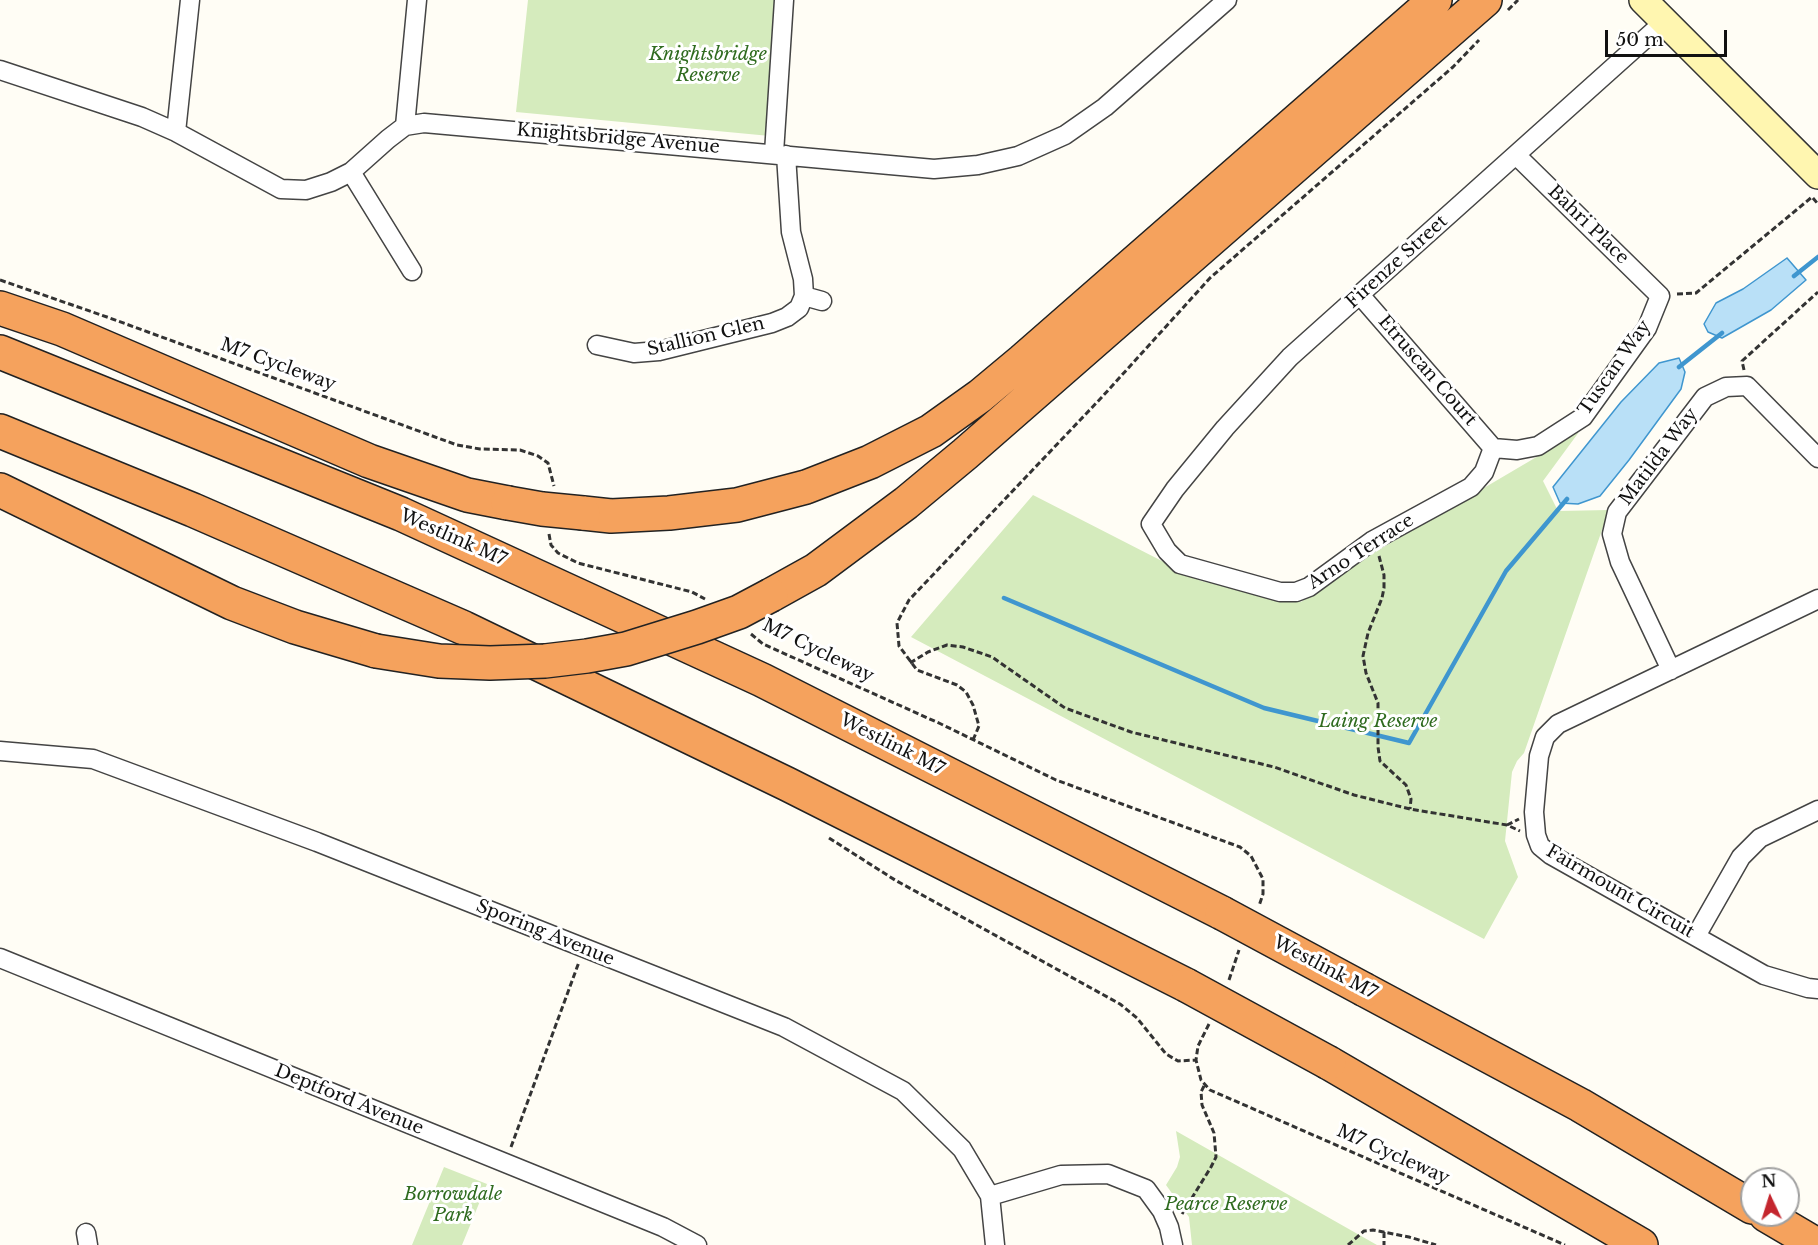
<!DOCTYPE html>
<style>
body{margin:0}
#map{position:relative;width:1818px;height:1245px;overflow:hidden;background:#fffdf5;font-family:"Libre Baskerville",serif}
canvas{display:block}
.north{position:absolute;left:1740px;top:1167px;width:60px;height:60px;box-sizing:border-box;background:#fff;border:2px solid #a0a0a0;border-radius:50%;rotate:356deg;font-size:16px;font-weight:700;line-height:24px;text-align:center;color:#111}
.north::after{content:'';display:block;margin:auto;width:21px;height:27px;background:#c4262e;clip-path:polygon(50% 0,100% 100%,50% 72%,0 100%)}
.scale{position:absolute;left:1605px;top:30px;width:122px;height:27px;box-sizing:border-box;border:3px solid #111;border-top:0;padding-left:8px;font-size:18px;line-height:21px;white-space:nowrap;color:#111;-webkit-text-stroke:4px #fff;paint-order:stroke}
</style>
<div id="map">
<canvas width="1818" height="1245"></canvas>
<div class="north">N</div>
<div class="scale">50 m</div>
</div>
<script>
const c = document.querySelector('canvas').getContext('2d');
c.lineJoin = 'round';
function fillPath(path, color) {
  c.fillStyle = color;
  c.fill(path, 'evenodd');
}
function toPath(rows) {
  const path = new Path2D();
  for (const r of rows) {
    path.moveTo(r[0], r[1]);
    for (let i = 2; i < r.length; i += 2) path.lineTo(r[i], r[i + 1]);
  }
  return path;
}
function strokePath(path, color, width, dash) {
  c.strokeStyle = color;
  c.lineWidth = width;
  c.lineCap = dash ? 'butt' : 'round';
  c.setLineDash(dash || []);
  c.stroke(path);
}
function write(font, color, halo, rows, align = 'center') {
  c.font = font + ' "Libre Baskerville",serif';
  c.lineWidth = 6;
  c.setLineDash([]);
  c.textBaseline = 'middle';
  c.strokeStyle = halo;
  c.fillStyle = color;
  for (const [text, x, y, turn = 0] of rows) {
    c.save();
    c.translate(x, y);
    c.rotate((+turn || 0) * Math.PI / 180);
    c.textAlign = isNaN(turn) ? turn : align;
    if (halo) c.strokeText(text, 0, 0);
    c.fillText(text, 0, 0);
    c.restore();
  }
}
const green = toPath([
 [528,0,776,0,770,136,516,112],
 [1579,432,1543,481,1558,511,1609,510,1524,753,1517,761,1512,772,1505,841,1518,877,1484,939,911,637,1033,495,1201,581,1301,602,1370,555],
 [1176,1131,1377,1245,1192,1245,1189,1217,1166,1185,1177,1167,1180,1157],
 [444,1167,487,1184,462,1245,412,1245]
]);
const water = toPath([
 [1787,258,1806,280,1771,310,1722,338,1708,332,1704,324,1716,303,1743,289,1787,258],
 [1679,358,1685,372,1681,389,1629,460,1600,496,1578,504,1560,503,1553,487,1621,402,1659,363,1679,358]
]);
const stream = toPath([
 [1794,276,1818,257],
 [1679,367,1722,333],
 [1004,598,1264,708,1409,743,1506,571,1567,499]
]);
const path = toPath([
 [1508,10,1518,0],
 [0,280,107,317,457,445,480,449,520,450,538,456,548,463,554,486],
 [1677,294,1696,293,1812,197,1818,204],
 [1744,370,1742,361,1818,292],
 [549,534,551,545,558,553,578,563,692,592,705,599],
 [1379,556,1384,575,1384,588,1382,598,1368,633,1363,656,1366,673,1378,703,1378,747,1380,761,1406,785,1411,799,1410,809],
 [751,634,763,644,941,724,1056,780,1240,847,1251,856,1263,879,1263,894,1259,906],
 [910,663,928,652,947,645,963,647,992,657,1065,708,1131,732,1274,767,1354,795,1410,809,1507,825,1520,831],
 [973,740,979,726,973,705,966,692,957,685,917,670,899,646,897,623,909,600,1102,397,1210,278,1453,67,1479,40],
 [1507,825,1519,819],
 [829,838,895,880,1120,1004,1137,1018,1166,1054,1178,1061,1196,1060],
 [1229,980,1239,950],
 [1209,1024,1198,1046,1196,1060,1201,1080,1210,1090,1565,1245],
 [511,1147,579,962],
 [1182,1214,1211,1167,1216,1157,1214,1133,1202,1105,1201,1092,1204,1086],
 [1384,1232,1384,1245],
 [1348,1245,1364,1231,1373,1230,1409,1237,1436,1245]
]);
const street = toPath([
 [0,70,142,117,176,132,281,189,306,190,331,182,351,172,388,139,405,126,424,123,934,169,978,165,1018,156,1065,135,1105,107,1227,0],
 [405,126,417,0],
 [176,132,190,0],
 [774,153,784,0],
 [351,172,412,271],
 [1360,295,1493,448],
 [804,296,822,301],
 [597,345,634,353,659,351,772,323,787,317,799,308,804,296,803,279,791,232,786,155],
 [1493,448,1484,472,1471,487,1372,541,1309,587,1296,592,1280,592,1180,564,1167,551,1151,524,1175,489,1225,428,1290,357,1665,21],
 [1493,448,1517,450,1538,446,1583,417,1647,328,1660,296,1516,155],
 [1818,599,1558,724,1545,737,1539,756,1534,812,1536,835,1540,846,1551,855,1764,975,1808,988,1818,989],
 [1671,670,1620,562,1612,534,1617,512,1705,397,1726,387,1747,386,1818,458],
 [0,751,93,759,317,842,784,1027,903,1091,962,1149,990,1196,995,1245],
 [1696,936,1741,857,1760,838,1818,810],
 [0,958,663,1227,697,1245],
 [990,1196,1061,1175,1108,1174,1146,1189,1162,1211,1169,1227,1173,1245],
 [86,1233,88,1245]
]);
const secondary = toPath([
 [1643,0,1818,175]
]);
const highway = toPath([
 [0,308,62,329,369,461,467,495,508,503],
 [0,352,401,514,762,680,1222,913],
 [0,431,193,510,464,628,787,784,1186,985],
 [0,490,232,603,295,627,376,651],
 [583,513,611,516,669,513,737,505,806,487,870,462,931,431,980,396,1022,361,1435,0],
 [771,595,816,570,906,503,965,454,1485,0],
 [1365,990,1580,1105,1752,1207],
 [1329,1063,1641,1245],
 [1766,1215,1817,1245]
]);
const highwayBridge = toPath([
 [508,503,542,509,583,513],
 [376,651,439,661,490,663,545,661,587,656,626,649,697,627,739,612,771,595],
 [1222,913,1365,990],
 [1186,985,1329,1063]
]);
const parkNames = [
 ["Knightsbridge",708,55],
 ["Reserve",708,76],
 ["Laing Reserve",1378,722],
 ["Borrowdale",453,1195],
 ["Park",453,1216],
 ["Pearce Reserve",1226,1205]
];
const streetNames = [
 ["Knightsbridge Avenue",618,139,5],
 ["Bahri Place",1588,225,44],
 ["Firenze Street",1397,262,-42],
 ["Stallion Glen",706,337,-13],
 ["M7 Cycleway",278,365,20],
 ["Tuscan Way",1615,368,-55],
 ["Etruscan Court",1427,371,49],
 ["Matilda Way",1659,457,-53],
 ["Westlink M7",453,538,24],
 ["Arno Terrace",1361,552,-33],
 ["M7 Cycleway",818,651,26],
 ["Westlink M7",892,745,27],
 ["Fairmount Circuit",1620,892,30],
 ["Sporing Avenue",545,933,22],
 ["Westlink M7",1325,968,28],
 ["Deptford Avenue",349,1100,22],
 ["M7 Cycleway",1393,1155,24]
];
fillPath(green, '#d5ebbd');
fillPath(water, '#b9e0f7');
strokePath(water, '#3f96cf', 1.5);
strokePath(stream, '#3f96cf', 4.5);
strokePath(street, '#444', 21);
strokePath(secondary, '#333', 30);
strokePath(highway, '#222', 36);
strokePath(path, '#333', 3, [6, 3]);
strokePath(street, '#fff', 18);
strokePath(secondary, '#fff6b0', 27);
strokePath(highway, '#f5a25d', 33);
strokePath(highwayBridge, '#222', 36, []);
strokePath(highwayBridge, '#f5a25d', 33);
write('italic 18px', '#2f6b1f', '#fff', parkNames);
write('18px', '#111', '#fff', streetNames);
</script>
